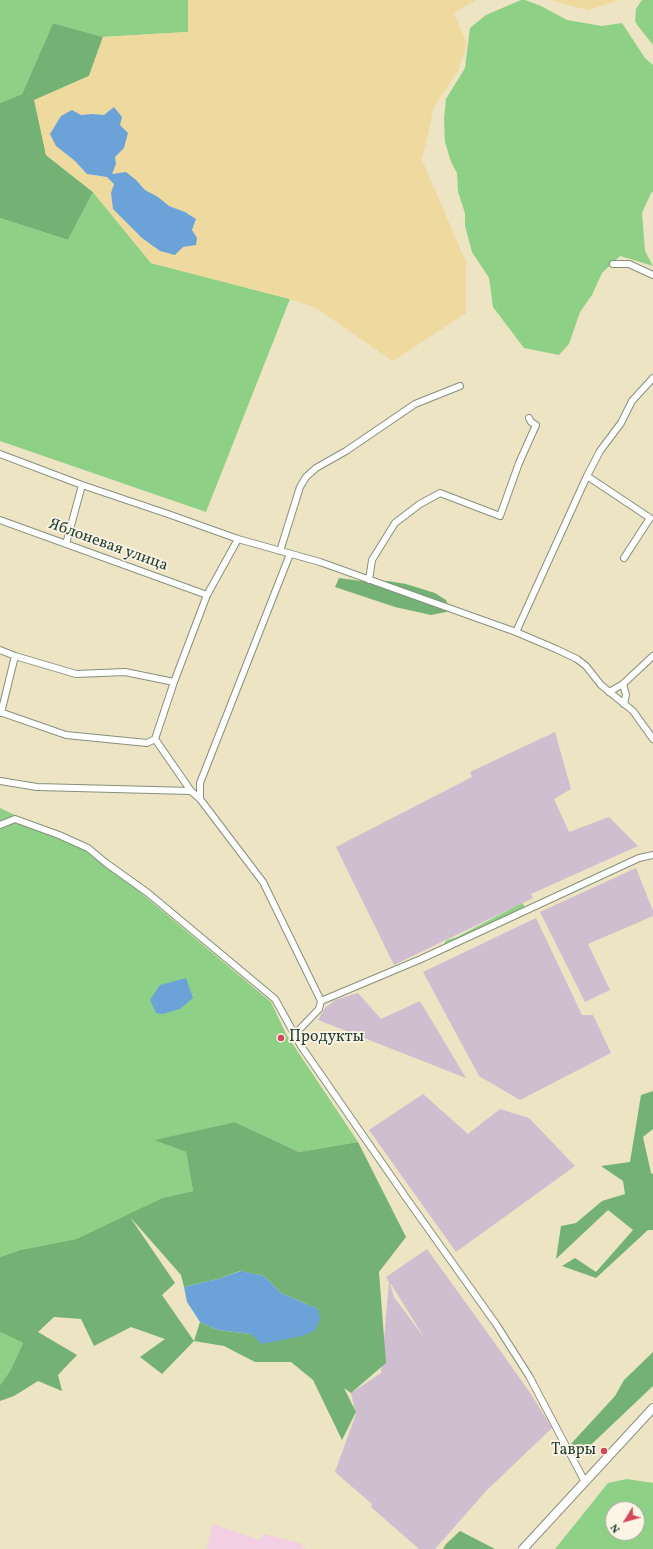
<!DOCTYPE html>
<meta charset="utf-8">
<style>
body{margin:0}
#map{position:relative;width:653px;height:1549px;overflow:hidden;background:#ede4c4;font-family:Vollkorn,serif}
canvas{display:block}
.north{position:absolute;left:605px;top:1501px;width:40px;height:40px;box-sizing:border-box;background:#fcf5e5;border:1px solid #a4ab9e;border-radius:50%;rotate:233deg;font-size:11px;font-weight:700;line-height:16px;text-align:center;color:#1f3d34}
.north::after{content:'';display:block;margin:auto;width:14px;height:18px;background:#d1495b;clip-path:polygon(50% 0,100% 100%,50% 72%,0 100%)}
</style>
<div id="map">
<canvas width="653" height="1549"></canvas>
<div class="north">N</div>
</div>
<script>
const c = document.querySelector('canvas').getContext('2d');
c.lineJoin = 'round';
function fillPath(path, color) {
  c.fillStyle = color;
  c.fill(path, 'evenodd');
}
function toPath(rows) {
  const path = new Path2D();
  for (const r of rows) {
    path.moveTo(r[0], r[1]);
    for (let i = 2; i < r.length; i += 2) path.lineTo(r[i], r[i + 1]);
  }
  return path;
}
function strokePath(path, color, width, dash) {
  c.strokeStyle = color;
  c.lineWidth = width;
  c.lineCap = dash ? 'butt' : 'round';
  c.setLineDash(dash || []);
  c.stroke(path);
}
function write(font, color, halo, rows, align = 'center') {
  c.font = font + ' Vollkorn,serif';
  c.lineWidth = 3.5;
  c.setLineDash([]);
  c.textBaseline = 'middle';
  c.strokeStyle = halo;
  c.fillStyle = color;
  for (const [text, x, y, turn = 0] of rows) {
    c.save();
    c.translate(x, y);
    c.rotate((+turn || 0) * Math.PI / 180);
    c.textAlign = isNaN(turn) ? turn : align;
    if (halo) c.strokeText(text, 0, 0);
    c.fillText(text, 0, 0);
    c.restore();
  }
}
const built = toPath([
 [213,1524,259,1540,264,1534,299,1543,306,1549,207,1549]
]);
const industrial = toPath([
 [555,732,571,789,554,799,569,832,609,817,638,846,531,894,533,898,394,965,336,847,472,777,470,772],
 [636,868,653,911,653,916,588,944,610,990,585,1002,540,912],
 [536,918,582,1015,593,1015,611,1053,520,1100,479,1076,423,972],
 [358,993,381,1019,420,1001,466,1078,318,1020,325,1008,335,1000],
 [423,1094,468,1134,500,1109,529,1118,575,1166,456,1252,369,1130],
 [427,1249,494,1342,531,1394,552,1428,486,1491,435,1549,419,1549,371,1507,372,1504,335,1472,356,1414,351,1393,381,1373,389,1282,386,1277],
 [390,1284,391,1284,425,1339,394,1297]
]);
const green = toPath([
 [0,0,188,0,188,32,103,37,53,23,22,94,0,103],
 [521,0,525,0,541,6,567,20,602,26,622,23,645,58,653,65,653,192,651,193,642,213,645,251,653,266,620,256,602,273,592,295,580,312,569,344,559,355,524,348,493,307,489,278,472,252,465,226,465,213,458,192,457,173,451,162,445,142,444,119,446,99,465,68,470,28,486,15],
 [642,0,653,0,653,45,638,26,635,21,636,9],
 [93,192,151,263,290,299,206,512,0,441,0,218,68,240],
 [0,808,87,849,98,857,271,1002,286,1034,358,1142,299,1152,235,1122,155,1140,186,1152,193,1191,162,1198,76,1239,20,1250,0,1257],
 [522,903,524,905,524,909,447,946,444,943,447,940,457,937],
 [0,1332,23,1343,10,1371,0,1385],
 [627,1479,653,1483,653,1549,555,1549,608,1483],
 [613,1509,637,1509,637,1533,613,1533]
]);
const forest = toPath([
 [53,23,103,37,89,76,35,100,46,155,93,192,68,240,0,218,0,103,22,94],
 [339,578,376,583,388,581,406,584,435,593,446,600,451,611,431,615,395,607,335,587],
 [653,1091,653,1129,643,1137,651,1173,653,1174,653,1230,648,1230,596,1278,562,1266,575,1258,596,1272,633,1230,608,1210,556,1259,561,1226,576,1223,602,1201,625,1194,623,1181,601,1166,630,1162,641,1095],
 [235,1122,299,1152,358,1142,406,1237,379,1272,386,1363,351,1393,344,1388,356,1412,342,1440,313,1380,291,1362,255,1362,224,1346,194,1341,162,1374,140,1357,165,1339,131,1327,94,1346,81,1319,54,1317,38,1332,77,1355,58,1375,62,1391,38,1381,14,1396,0,1401,0,1385,10,1371,23,1343,0,1332,0,1257,20,1250,76,1239,162,1198,193,1191,186,1152,154,1140],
 [130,1217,181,1275,184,1287,218,1279,240,1271,264,1276,281,1293,318,1309,251,1334,218,1330,200,1322,194,1341,162,1295,175,1283],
 [653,1352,653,1386,578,1457,569,1446,615,1396,624,1380],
 [460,1531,495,1549,443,1549,446,1544]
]);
const sand = toPath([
 [188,0,476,0,454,13,467,44,458,71,434,107,422,160,466,262,466,313,393,361,316,308,290,299,151,263,93,192,46,155,34,100,89,76,103,37,188,32],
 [115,107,120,125,124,148,115,157,111,174,136,180,145,190,158,197,169,206,185,212,196,219,192,230,195,245,183,247,125,220,113,209,111,193,114,184,107,177,87,174,75,161,65,154,72,110,81,115,92,114,104,115],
 [549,0,620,0,588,10]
]);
const water = toPath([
 [114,107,122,117,120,125,128,133,124,148,115,157,116,164,112,174,126,172,136,180,145,190,158,197,169,206,185,212,196,219,192,230,197,238,196,245,183,247,175,255,160,251,142,238,113,209,111,193,114,184,107,177,87,174,75,161,56,146,50,134,61,116,72,110,81,115,92,114,104,115],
 [186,978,193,998,180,1009,163,1014,156,1013,150,1000,160,985],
 [241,1271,264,1276,281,1293,318,1309,320,1320,314,1331,302,1336,262,1344,251,1334,218,1330,200,1322,187,1302,184,1287,218,1279]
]);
const minor = toPath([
 [613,264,629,264,653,275],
 [0,454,82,485,168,514,238,539,320,562,516,632,556,649,577,659,586,666,601,685,633,711,653,739],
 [587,476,650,518,624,558],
 [0,520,207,595],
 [238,539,207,595,174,682,155,739,191,791,200,799,263,882,321,1001],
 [66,544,82,485],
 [280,551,300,487,306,477,316,468,346,451,415,404,460,386],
 [369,580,372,560,395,523,420,504,440,493,500,516,519,463,536,425,531,422,529,418],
 [516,632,587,476,600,451,621,423,632,401,653,378],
 [0,650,15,656,76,674,125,672,174,682],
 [623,684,626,695,624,704],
 [609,692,623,684,653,656],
 [0,712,66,735,147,743,155,739],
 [1,713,15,656],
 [0,781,37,787,191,791],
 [200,799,200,783,290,554],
 [0,825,15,819,59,835,88,848,106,863,148,893,275,999,301,1046,407,1199,496,1324,529,1376,585,1482],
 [295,1034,319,1009,321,1001,421,959,639,858,653,855]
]);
const secondary = toPath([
 [523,1549,653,1408]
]);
const markers = [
 [281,1038,4,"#d1495b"],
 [604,1451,4,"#d1495b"]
];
const streetNames = [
 ["Яблоневая улица",108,546,20]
];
const poiNames = [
 ["Продукты",289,1038],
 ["Тавры",596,1451,"right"]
];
fillPath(built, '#f2cfe2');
fillPath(industrial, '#cfbdd0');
fillPath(green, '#8fd087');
fillPath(forest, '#73b274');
fillPath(sand, '#eeda9e');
fillPath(water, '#6ba3d9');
strokePath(minor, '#86907c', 8);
strokePath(secondary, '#86907c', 10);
strokePath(minor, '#fff', 6);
strokePath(secondary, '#fff', 8);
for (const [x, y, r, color] of markers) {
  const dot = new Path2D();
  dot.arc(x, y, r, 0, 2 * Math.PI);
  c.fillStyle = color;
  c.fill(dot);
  strokePath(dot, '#fcf5e5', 1.5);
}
write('16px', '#1f3d34', '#fcf5e5', streetNames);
write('16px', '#1f3d34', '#fcf5e5', poiNames, 'left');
</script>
